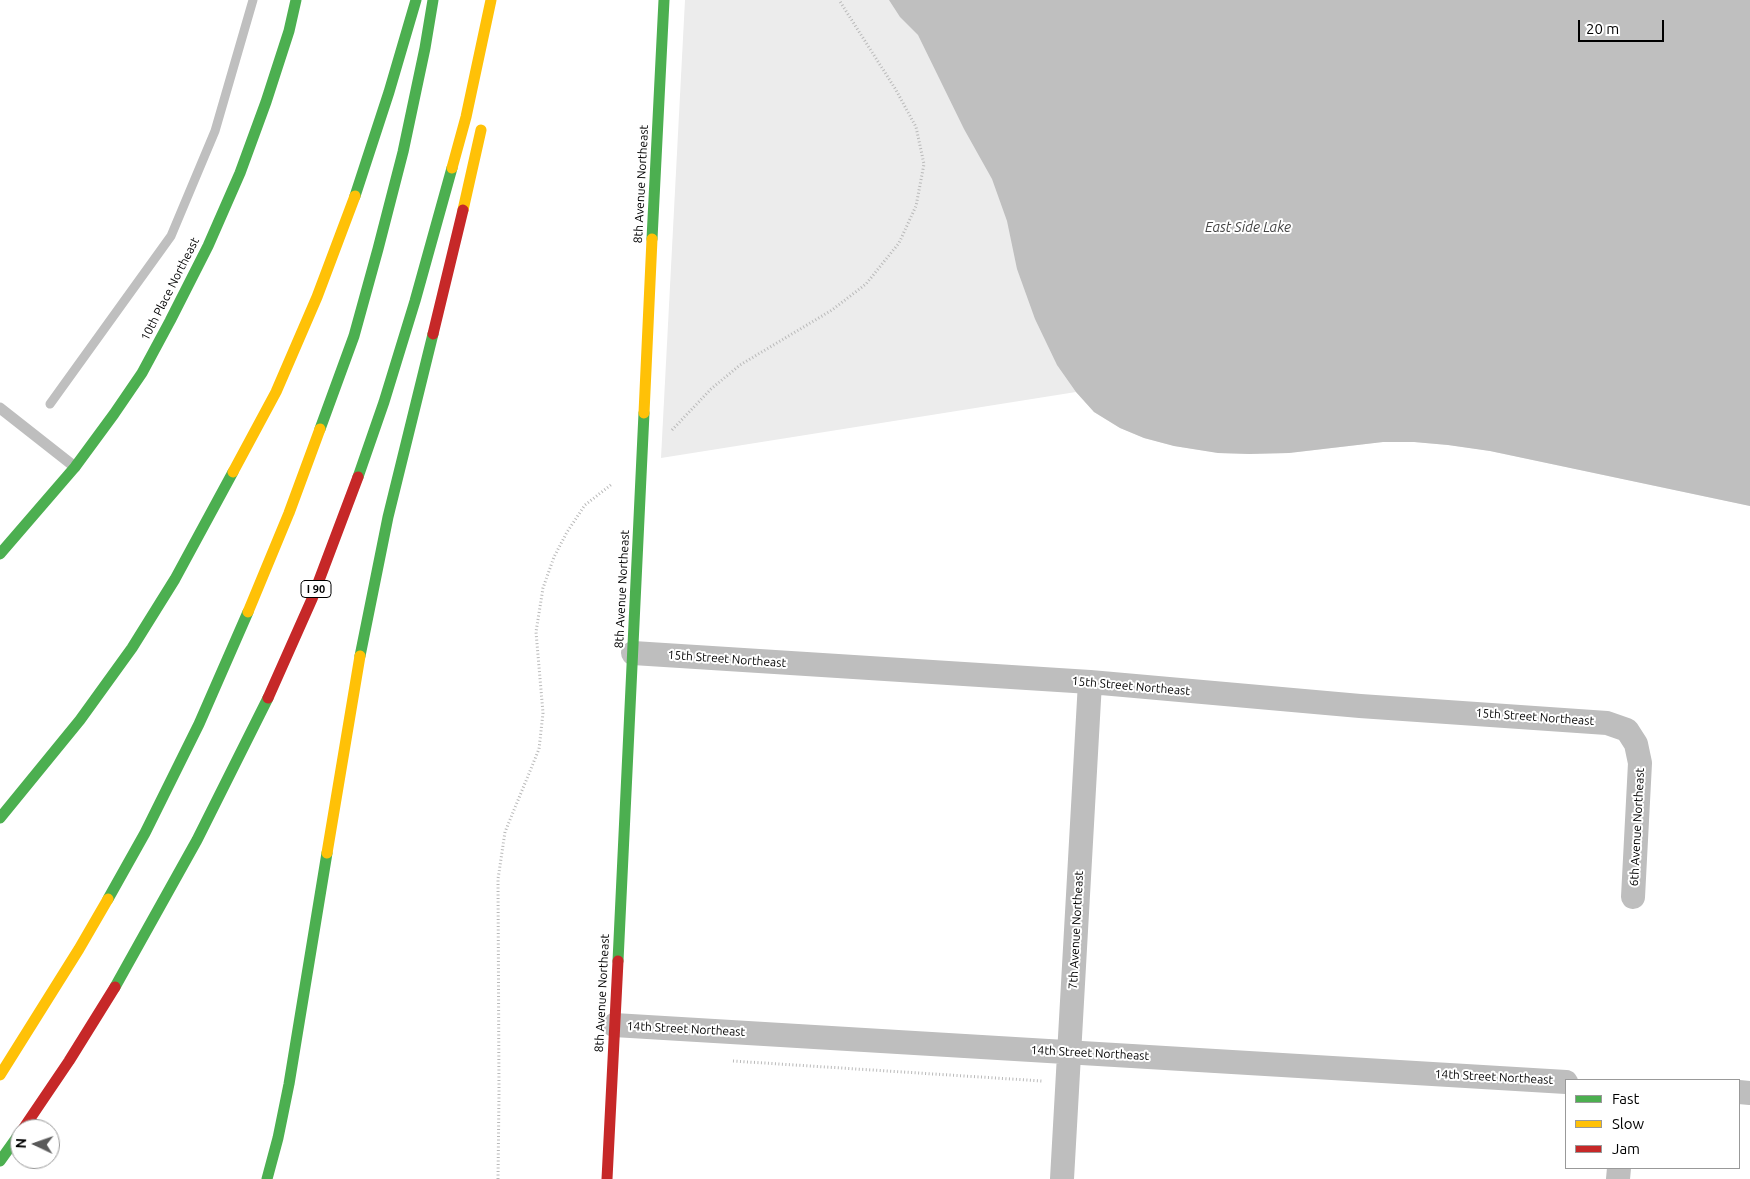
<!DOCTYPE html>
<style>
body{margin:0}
#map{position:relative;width:1750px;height:1179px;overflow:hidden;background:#fff;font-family:Ubuntu,sans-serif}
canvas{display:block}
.legend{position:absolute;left:1565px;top:1079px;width:175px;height:90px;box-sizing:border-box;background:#fff;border:1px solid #999;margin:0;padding:6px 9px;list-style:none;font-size:15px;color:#000}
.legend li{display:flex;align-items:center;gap:10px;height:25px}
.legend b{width:25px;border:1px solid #999}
.north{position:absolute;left:10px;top:1119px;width:50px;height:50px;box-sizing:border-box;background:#fff;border:1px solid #999;border-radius:50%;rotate:273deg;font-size:14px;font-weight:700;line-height:20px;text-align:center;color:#000}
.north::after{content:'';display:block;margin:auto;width:18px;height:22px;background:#595959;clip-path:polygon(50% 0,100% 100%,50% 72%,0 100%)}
.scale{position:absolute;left:1578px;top:20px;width:86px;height:22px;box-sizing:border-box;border:2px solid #000;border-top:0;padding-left:6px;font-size:15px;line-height:18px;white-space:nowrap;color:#000;-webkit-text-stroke:4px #fff;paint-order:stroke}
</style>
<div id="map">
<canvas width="1750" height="1179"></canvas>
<ul class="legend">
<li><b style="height:6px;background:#4caf50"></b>Fast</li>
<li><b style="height:6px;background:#ffc107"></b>Slow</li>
<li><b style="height:6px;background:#c62828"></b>Jam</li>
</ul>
<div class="north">N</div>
<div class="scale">20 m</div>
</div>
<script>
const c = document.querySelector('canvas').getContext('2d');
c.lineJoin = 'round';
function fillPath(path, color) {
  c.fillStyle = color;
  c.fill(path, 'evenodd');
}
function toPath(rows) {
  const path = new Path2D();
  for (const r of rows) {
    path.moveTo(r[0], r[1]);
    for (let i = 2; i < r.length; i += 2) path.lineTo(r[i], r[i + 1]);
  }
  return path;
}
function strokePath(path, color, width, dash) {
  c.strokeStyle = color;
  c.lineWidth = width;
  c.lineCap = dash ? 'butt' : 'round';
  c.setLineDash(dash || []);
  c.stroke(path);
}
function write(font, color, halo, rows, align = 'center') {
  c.font = font + ' Ubuntu,sans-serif';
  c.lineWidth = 4;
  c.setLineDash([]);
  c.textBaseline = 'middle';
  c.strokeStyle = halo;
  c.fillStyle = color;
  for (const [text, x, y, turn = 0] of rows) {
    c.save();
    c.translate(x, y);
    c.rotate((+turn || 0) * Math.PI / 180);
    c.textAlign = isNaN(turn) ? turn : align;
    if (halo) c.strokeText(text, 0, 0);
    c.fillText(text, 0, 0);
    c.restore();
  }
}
const green = toPath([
 [685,0,1750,0,1750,506,1490,451,1448,445,1414,442,1383,442,1289,453,1249,454,1218,453,1174,446,1144,438,1120,428,1094,412,1076,392,661,458]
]);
const water = toPath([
 [889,0,1750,0,1750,506,1490,451,1448,445,1414,442,1383,442,1289,453,1249,454,1218,453,1174,446,1144,438,1120,428,1094,412,1076,392,1057,365,1035,319,1017,269,1007,221,992,179,964,129,918,35,900,17]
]);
const stream = toPath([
 [50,404,171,236,215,131,253,0]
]);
const path = toPath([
 [672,430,711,389,740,365,832,310,866,284,899,243,916,206,924,164,916,127,896,90,839,0],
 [733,1061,1042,1081],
 [498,1179,499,1093,498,879,505,832,539,749,543,713,536,632,543,588,554,557,567,532,585,505,612,484]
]);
const lane = toPath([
 [0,408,75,467]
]);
const street = toPath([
 [633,653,1090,682,1360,706,1607,723,1627,730,1636,744,1640,763,1633,897],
 [614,1025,1566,1082],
 [1739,1092,1750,1093],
 [1062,1179,1090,682],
 [1618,1179,1619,1168]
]);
const fast = toPath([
 [355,196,389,92,416,0],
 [652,239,664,0],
 [320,429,354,336,378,249,403,152,425,48,433,0],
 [358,477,384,402,415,301,452,168],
 [0,554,75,467,114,414,142,373,170,321,208,246,240,173,266,102,289,31,296,0],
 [360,656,388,517,433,334],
 [0,818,80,720,132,648,175,579,233,472],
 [108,899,145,833,199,724,248,612],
 [618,961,644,413],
 [115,987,197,840,268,698],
 [0,1161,20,1133],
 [267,1179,278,1138,289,1084,327,853]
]);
const slow = toPath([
 [452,168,466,117,491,0],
 [463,210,481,130],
 [644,413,652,239],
 [233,472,276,392,317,297,355,196],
 [248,612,289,513,320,429],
 [327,853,360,656],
 [0,1075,79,949,108,899]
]);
const jam = toPath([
 [433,334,463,210],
 [268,698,312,599,358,477],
 [23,1129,69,1061,115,987],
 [607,1179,618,961]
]);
const shields = [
 [316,589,30]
];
const shieldNames = [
 ["I 90",316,589]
];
const streetNames = [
 ["8th Avenue Northeast",641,184,-87],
 ["10th Place Northeast",170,289,-63],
 ["8th Avenue Northeast",622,589,-87],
 ["15th Street Northeast",727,659,4],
 ["15th Street Northeast",1131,686,5],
 ["15th Street Northeast",1535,717,4],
 ["6th Avenue Northeast",1637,827,-87],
 ["7th Avenue Northeast",1076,930,-87],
 ["8th Avenue Northeast",602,993,-87],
 ["14th Street Northeast",686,1029,3],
 ["14th Street Northeast",1090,1053,3],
 ["14th Street Northeast",1494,1077,3]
];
const waterNames = [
 ["East Side Lake",1248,227]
];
fillPath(green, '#ececec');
fillPath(water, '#bfbfbf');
strokePath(stream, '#bfbfbf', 9);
strokePath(path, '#b9b9b9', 3, [1, 2.5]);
strokePath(lane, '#bebebe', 11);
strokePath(street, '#bebebe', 24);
strokePath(fast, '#4caf50', 11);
strokePath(slow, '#ffc107', 11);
strokePath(jam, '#c62828', 11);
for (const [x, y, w] of shields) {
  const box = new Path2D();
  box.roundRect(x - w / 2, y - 8.5, w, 17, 4);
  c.fillStyle = '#fff';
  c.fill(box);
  strokePath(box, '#000', 1);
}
write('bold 11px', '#000', null, shieldNames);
write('12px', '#000', '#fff', streetNames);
write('italic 14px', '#444', '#fff', waterNames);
</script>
